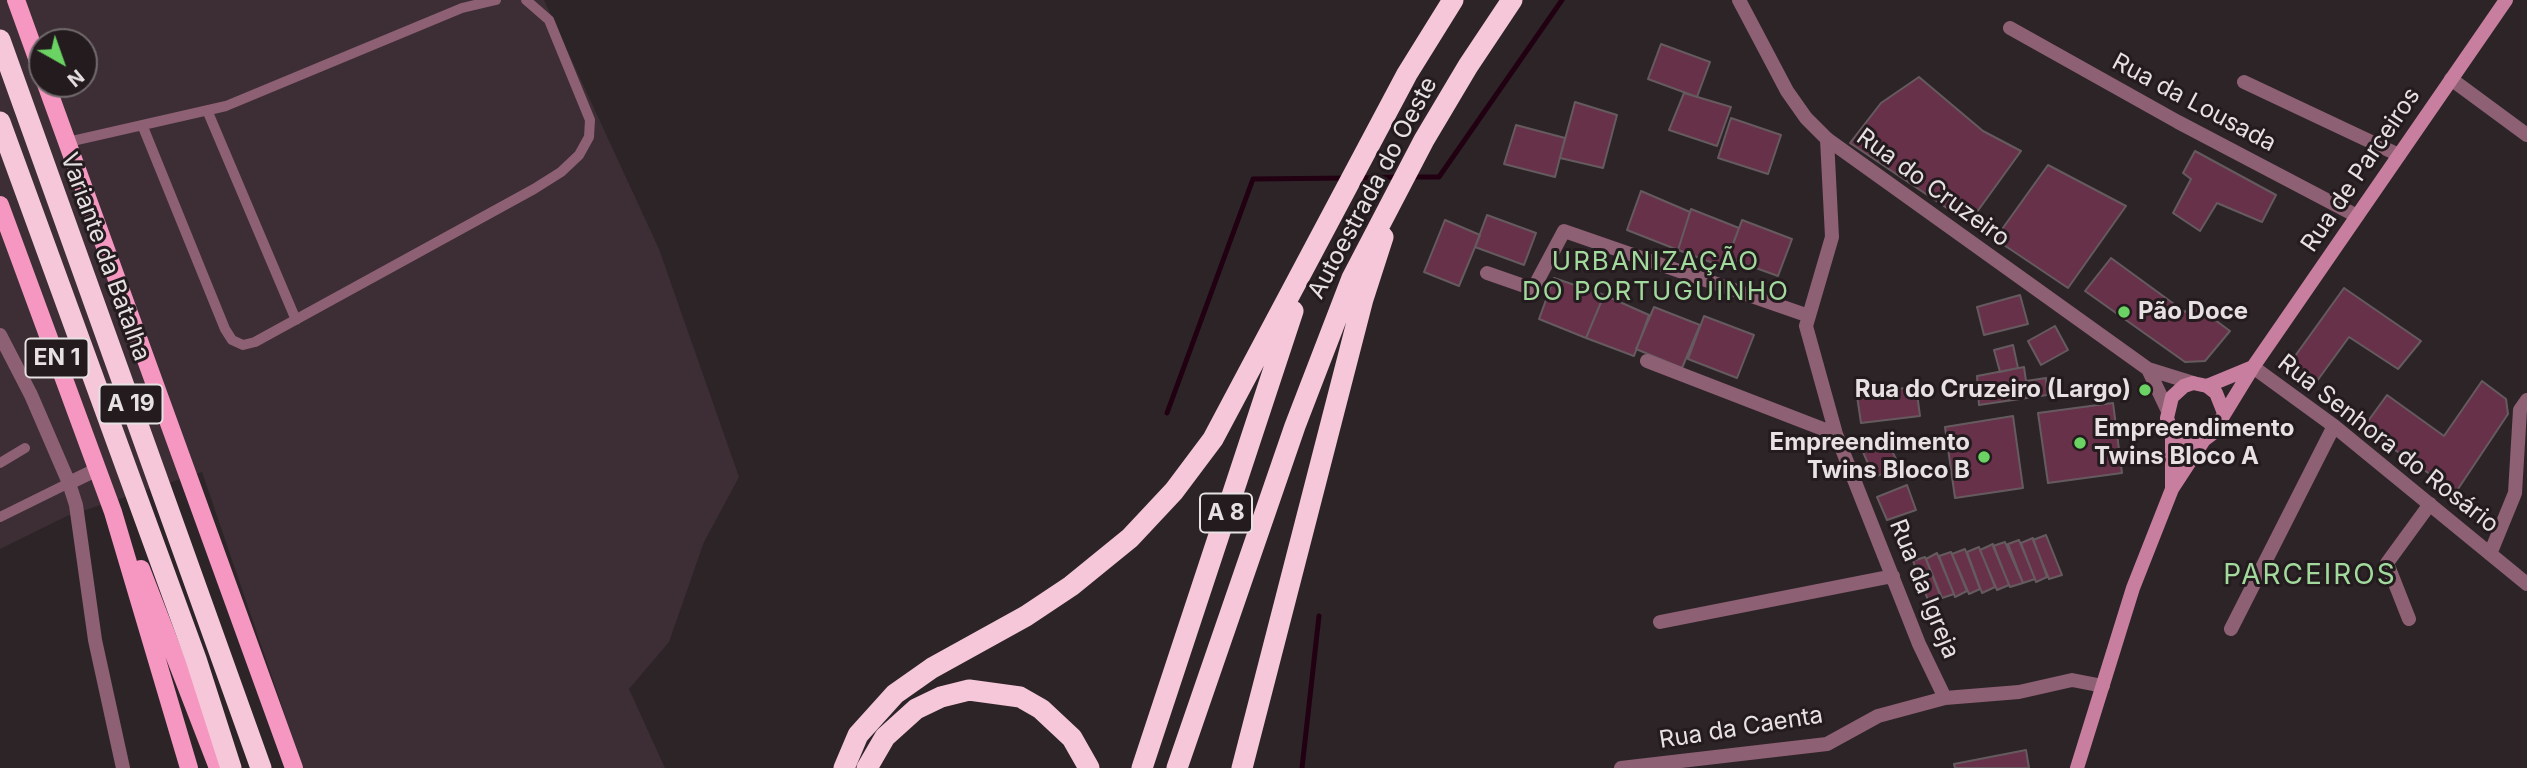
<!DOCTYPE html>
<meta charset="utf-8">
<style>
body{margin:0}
#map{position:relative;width:2527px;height:768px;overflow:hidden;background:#2d2428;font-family:Inter,sans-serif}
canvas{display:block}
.north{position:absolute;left:28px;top:28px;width:70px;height:70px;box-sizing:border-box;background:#231b1e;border:2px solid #716a6d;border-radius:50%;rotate:140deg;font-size:19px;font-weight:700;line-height:28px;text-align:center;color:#e7e1e3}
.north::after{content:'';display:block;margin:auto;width:24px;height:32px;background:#6ad363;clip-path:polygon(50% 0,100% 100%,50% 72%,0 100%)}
</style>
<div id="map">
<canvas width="2527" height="768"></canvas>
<div class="north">N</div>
</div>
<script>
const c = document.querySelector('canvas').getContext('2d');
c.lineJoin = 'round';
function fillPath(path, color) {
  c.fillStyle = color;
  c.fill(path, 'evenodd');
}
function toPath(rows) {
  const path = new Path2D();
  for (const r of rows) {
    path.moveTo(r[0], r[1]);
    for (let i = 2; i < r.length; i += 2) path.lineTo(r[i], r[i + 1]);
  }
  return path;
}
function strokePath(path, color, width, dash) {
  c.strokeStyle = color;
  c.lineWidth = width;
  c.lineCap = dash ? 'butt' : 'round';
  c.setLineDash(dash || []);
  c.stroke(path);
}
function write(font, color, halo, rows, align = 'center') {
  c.font = font + ' Inter,sans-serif';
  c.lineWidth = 6;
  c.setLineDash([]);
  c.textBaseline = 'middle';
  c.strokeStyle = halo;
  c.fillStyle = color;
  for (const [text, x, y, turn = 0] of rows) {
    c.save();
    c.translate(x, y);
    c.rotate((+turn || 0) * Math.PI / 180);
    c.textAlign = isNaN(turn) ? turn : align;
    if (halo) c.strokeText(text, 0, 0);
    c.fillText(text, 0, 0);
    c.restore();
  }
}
const built = toPath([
 [0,0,544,0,659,249,739,477,704,542,669,642,629,689,665,768,303,768,202,472,67,516,0,549],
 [42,42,84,42,84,84,42,84]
]);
const stream = toPath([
 [1409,177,1439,177,1562,0],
 [1357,178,1399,177],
 [1167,413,1253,179,1347,178],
 [1302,768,1319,616]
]);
const building = toPath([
 [1661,44,1710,62,1697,97,1648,79,1661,44],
 [1919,77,1983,131,2021,151,1969,223,1850,143,1881,103,1919,77],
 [1684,93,1731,107,1717,146,1669,130,1684,93],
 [1575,102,1617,115,1603,168,1560,158,1575,102],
 [1731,118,1781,135,1768,174,1718,158,1731,118],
 [1516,125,1565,138,1555,177,1504,164,1516,125],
 [2195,151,2276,195,2262,222,2217,203,2200,231,2173,213,2191,179,2183,173,2195,151],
 [2048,165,2126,206,2068,288,1995,239,2048,165],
 [1641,191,1690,212,1678,250,1627,230,1641,191],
 [1691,209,1739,228,1724,267,1678,250,1691,209],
 [1487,215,1536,233,1524,265,1475,247,1487,215],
 [1445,220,1480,235,1459,286,1424,272,1445,220],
 [1742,220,1792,239,1778,276,1728,258,1742,220],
 [2111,258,2185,312,2192,303,2230,331,2205,361,2185,362,2085,291,2111,258],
 [1554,278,1604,295,1586,338,1539,319,1554,278],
 [2344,288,2421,341,2398,369,2349,337,2317,381,2290,363,2344,288],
 [1604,295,1649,315,1634,356,1586,338,1604,295],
 [2020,295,2028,324,1984,335,1977,307,2020,295],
 [1654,307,1700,325,1682,368,1636,349,1654,307],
 [1704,316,1754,335,1737,378,1688,359,1704,316],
 [2055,326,2068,350,2041,365,2028,341,2055,326],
 [2013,345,2018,368,2000,372,1994,350,2013,345],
 [2024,367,2026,381,2046,378,2047,395,1979,405,1977,376,2024,367],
 [2482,381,2506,399,2508,414,2456,492,2363,428,2387,395,2444,436,2482,381],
 [1916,386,1920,416,1861,423,1857,396,1916,386],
 [2113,403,2122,473,2048,483,2038,413,2113,403],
 [2013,416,2023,488,1955,498,1945,427,2013,416],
 [1888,443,1900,467,1874,477,1863,452,1888,443],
 [1907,485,1916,510,1887,520,1877,497,1907,485],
 [2046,535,2062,575,2049,579,2033,540,2046,535],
 [2033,538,2047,577,2036,582,2021,543,2033,538],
 [2019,540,2035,579,2023,583,2008,544,2019,540],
 [2005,542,2023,583,2010,587,1993,546,2005,542],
 [1993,544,2009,585,1997,590,1980,550,1993,544],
 [1979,547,1995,587,1982,593,1967,552,1979,547],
 [1965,549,1980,589,1969,594,1952,554,1965,549],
 [1951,552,1967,591,1955,597,1939,556,1951,552],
 [1937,553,1954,594,1942,598,1926,559,1937,553],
 [1925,557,1940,595,1928,600,1913,561,1925,557],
 [2026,750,2029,768,1955,768,1954,764,2026,750]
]);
const service = toPath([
 [207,110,296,320],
 [143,127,225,329,232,340,243,345,255,342,534,189,561,172,579,155,589,137,590,120,549,20,526,0],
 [68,142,226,106,462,8,496,0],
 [0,463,25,448],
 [0,517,69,483]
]);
const minor = toPath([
 [2010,28,2178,122,2357,216],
 [2451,79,2527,135],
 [2244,82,2399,155],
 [1827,139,1832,237,1806,326,1836,434,1919,644,1945,698,2019,692,2072,680,2103,686],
 [1487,273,1533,289,1564,231,1809,316],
 [0,335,31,395,69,483],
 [1647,361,1836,434],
 [2253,367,2334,426,2527,584],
 [98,469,69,483,76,505,95,640,123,768],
 [2490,554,2515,493,2520,410,2527,400],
 [2409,619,2387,563,2430,504],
 [1660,622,1893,576],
 [2231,629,2334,426],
 [1621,768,1827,744,1878,716,1945,698]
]);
const tertiary = toPath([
 [1739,0,1787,91,1806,118,1827,139,2148,369,2193,383],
 [2148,369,2167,409]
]);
const secondary = toPath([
 [2207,386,2253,367],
 [2224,413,2216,393,2207,386,2193,383,2184,386,2172,397,2167,418,2172,432,2186,441,2204,440,2212,434,2253,367,2506,0],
 [2172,432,2172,488],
 [2077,768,2133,588,2172,489,2204,440]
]);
const primary = toPath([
 [16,0,42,72],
 [46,84,294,768],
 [0,205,113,512,189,768],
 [141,569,218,768]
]);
const motorway = toPath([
 [0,40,261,768],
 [0,122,196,659,231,768],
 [844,768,858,735,895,694,932,668,1026,616,1071,586,1130,538,1174,491,1213,439,1407,74,1453,0],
 [867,768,885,737,916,709,941,697,969,690,1020,697,1041,709,1072,738,1089,768],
 [1142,768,1293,311],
 [1177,768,1295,426,1352,278,1424,140,1468,66,1512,0],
 [1242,768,1363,299,1383,237]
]);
const markers = [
 [2124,312,7,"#6ad363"],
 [2145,390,7,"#6ad363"],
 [2080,443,7,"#6ad363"],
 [1984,457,7,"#6ad363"]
];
const shields = [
 [57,358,63],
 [131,404,63],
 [1226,513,52]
];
const shieldNames = [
 ["EN 1",57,358],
 ["A 19",131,404],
 ["A 8",1226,513]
];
const streetNames = [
 ["Rua da Lousada",2194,103,28],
 ["Rua de Parceiros",2361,170,-56],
 ["Autoestrada do Oeste",1373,188,-62],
 ["Rua do Cruzeiro",1933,188,36],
 ["Variante da Batalha",105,257,70],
 ["Rua Senhora do Rosário",2388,444,38],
 ["Rua da Igreja",1924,589,68],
 ["Rua da Caenta",1741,728,-9]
];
const poiNames = [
 ["Pão Doce",2138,312],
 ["Rua do Cruzeiro (Largo)",2131,390,"right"],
 ["Empreendimento",2094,429],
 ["Twins Bloco A",2094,457],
 ["Empreendimento",1970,443,"right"],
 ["Twins Bloco B",1970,471,"right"]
];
const neighbourhoodNames = [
 ["URBANIZAÇÃO",1656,262],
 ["DO PORTUGUINHO",1656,292]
];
const quarterNames = [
 ["PARCEIROS",2310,576]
];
fillPath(built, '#3c2e34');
strokePath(stream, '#210011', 5);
fillPath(building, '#67314a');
strokePath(building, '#655b5f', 2);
strokePath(service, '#8e6073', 10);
strokePath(minor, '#8e6073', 14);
strokePath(tertiary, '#8e6073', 14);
strokePath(secondary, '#c87f9f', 14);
strokePath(primary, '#f597c0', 18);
strokePath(motorway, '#f5c7d9', 21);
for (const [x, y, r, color] of markers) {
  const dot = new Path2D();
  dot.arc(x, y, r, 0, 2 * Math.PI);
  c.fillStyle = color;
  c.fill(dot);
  strokePath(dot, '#231b1e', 2.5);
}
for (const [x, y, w] of shields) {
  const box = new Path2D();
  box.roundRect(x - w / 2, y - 19.5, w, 39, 5);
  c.fillStyle = '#231b1e';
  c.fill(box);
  strokePath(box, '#e7e1e3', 2);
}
write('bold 23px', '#e7e1e3', null, shieldNames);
write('24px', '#e7e1e3', '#231b1e', streetNames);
write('bold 24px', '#e7e1e3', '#231b1e', poiNames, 'left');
c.letterSpacing = '2px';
write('26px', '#a2d99d', '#231b1e', neighbourhoodNames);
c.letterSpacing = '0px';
c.letterSpacing = '2px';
write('28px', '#a2d99d', '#231b1e', quarterNames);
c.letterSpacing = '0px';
</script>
